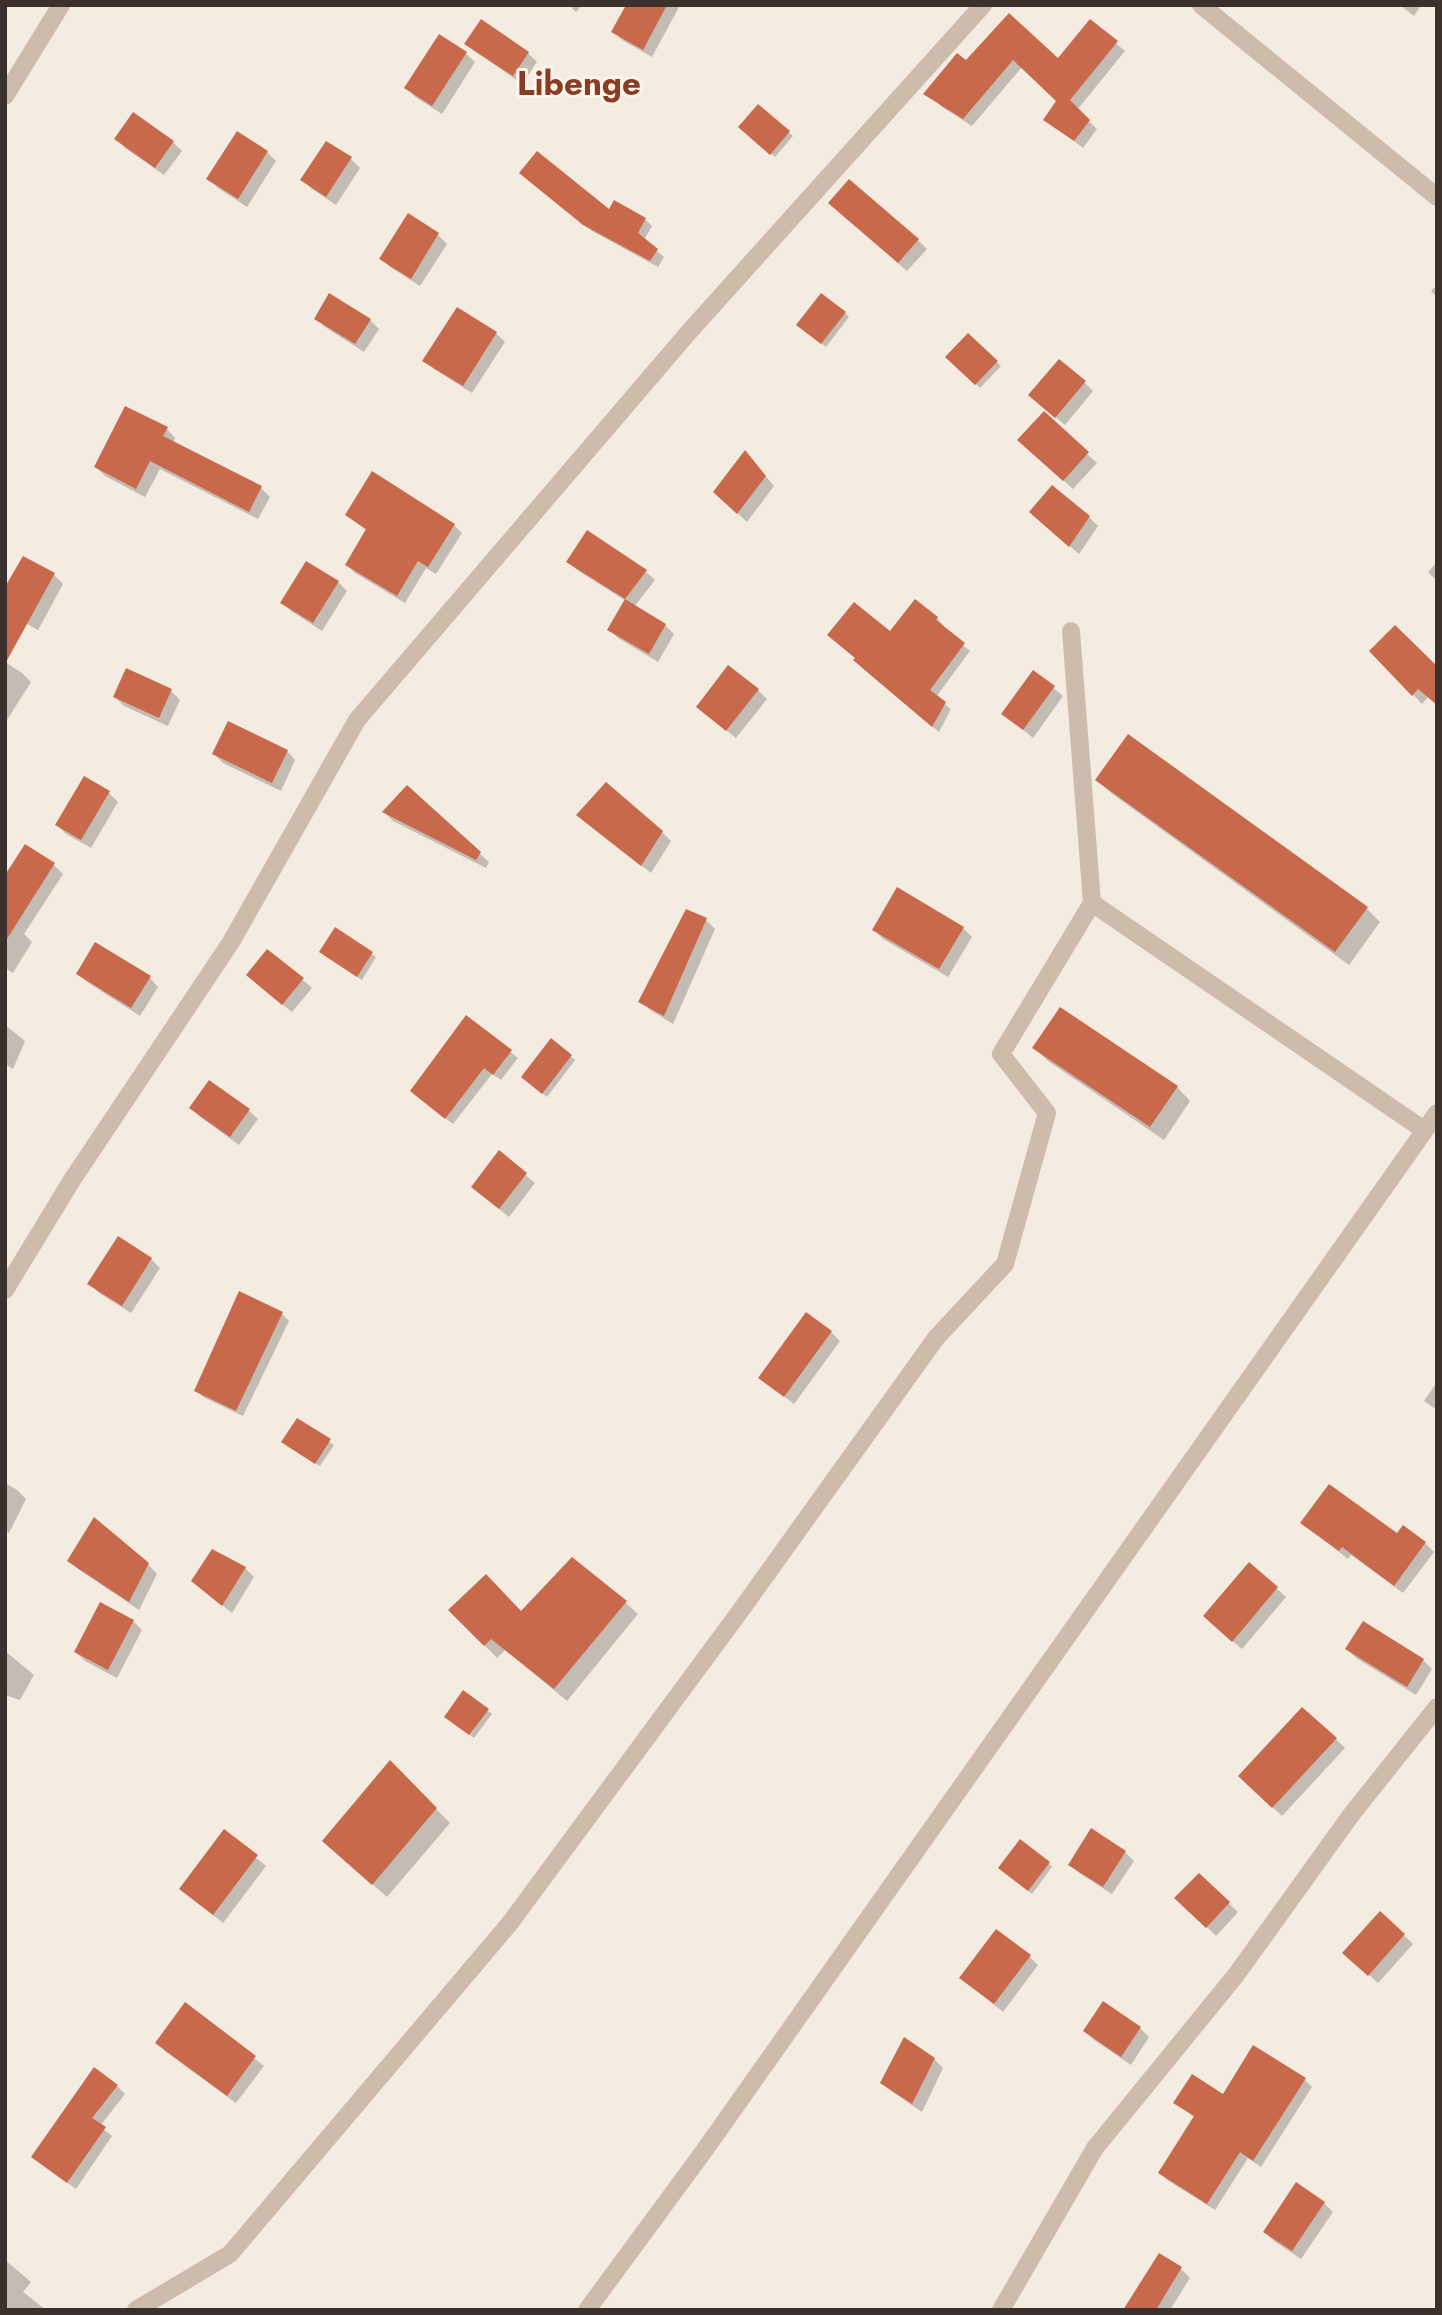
<!DOCTYPE html>
<style>
body{margin:0}
#map{position:relative;width:1442px;height:2315px;overflow:hidden;background:#f4ebe1;font-family:Jost,sans-serif}
canvas{display:block}
.frame{position:absolute;inset:0;border:7px solid #3b302b;pointer-events:none}
</style>
<div id="map">
<canvas width="1442" height="2315"></canvas>
<div class="frame"></div>
</div>
<script>
const c = document.querySelector('canvas').getContext('2d');
c.lineJoin = 'round';
function fillPath(path, color) {
  c.fillStyle = color;
  c.fill(path, 'evenodd');
}
function toPath(rows) {
  const path = new Path2D();
  for (const r of rows) {
    path.moveTo(r[0], r[1]);
    for (let i = 2; i < r.length; i += 2) path.lineTo(r[i], r[i + 1]);
  }
  return path;
}
function strokePath(path, color, width, dash) {
  c.strokeStyle = color;
  c.lineWidth = width;
  c.lineCap = dash ? 'butt' : 'round';
  c.setLineDash(dash || []);
  c.stroke(path);
}
function write(font, color, halo, rows, align = 'center') {
  c.font = font + ' Jost,sans-serif';
  c.lineWidth = 6;
  c.setLineDash([]);
  c.textBaseline = 'middle';
  c.strokeStyle = halo;
  c.fillStyle = color;
  for (const [text, x, y, turn = 0] of rows) {
    c.save();
    c.translate(x, y);
    c.rotate((+turn || 0) * Math.PI / 180);
    c.textAlign = isNaN(turn) ? turn : align;
    if (halo) c.strokeText(text, 0, 0);
    c.fillText(text, 0, 0);
    c.restore();
  }
}
const shadow = toPath([
 [569,5,582,5,576,12],
 [628,5,680,5,652,57,622,40,613,32],
 [1400,5,1421,5,1414,16],
 [1009,16,1058,60,1090,21,1125,51,1077,110,1097,129,1083,148,1045,119,1059,101,1022,67,972,126,942,107,933,99],
 [482,22,528,53,537,62,522,84,476,52,467,44],
 [440,36,466,54,475,62,442,114,415,97,407,88],
 [758,106,793,136,775,157,740,127],
 [117,139,173,142,182,151,164,175,125,148],
 [267,152,276,161,247,207,218,188,209,179],
 [351,159,360,168,336,205,312,189,303,180],
 [528,180,610,212,645,219,652,226,644,240,664,257,658,267,592,231],
 [839,212,918,240,927,249,907,271],
 [408,216,438,235,447,244,420,286,390,267,381,258],
 [1437,285,1437,297,1431,291],
 [845,313,849,317,826,347,802,329],
 [316,318,370,320,379,329,364,352,325,327],
 [496,333,505,342,472,393,434,369,425,360],
 [968,335,1001,366,980,388,948,357],
 [1085,383,1093,391,1065,425,1040,404],
 [1044,414,1097,463,1073,489,1029,449],
 [167,429,175,438,173,443,261,488,270,497,258,519,160,469,145,497,105,476,96,467],
 [745,452,774,486,747,522,715,492],
 [347,515,454,525,462,533,436,574,426,568,405,603,355,573,347,565,367,531],
 [1089,517,1098,526,1079,554,1040,520],
 [588,532,646,572,655,580,634,607,665,625,674,634,658,662,618,638,609,629,626,601,577,570,568,561],
 [24,558,54,575,63,584,38,630,7,613],
 [1437,562,1437,581,1428,572],
 [338,582,347,591,322,631,291,611,282,602],
 [937,618,943,625,942,627,970,651,936,697,951,709,939,732,861,667,856,658,891,634],
 [1372,651,1428,697,1422,704],
 [5,662,22,673,31,682,5,723],
 [1034,672,1063,696,1033,738,1004,714],
 [758,690,767,699,736,738,698,707],
 [171,691,180,700,168,726,124,706,115,697],
 [287,751,295,760,281,791,223,763,214,754],
 [84,779,109,793,118,802,91,848,66,834,57,825],
 [1097,780,1366,908,1380,922,1349,965,1111,793],
 [407,788,489,862,486,868,393,821,384,812],
 [588,824,662,832,671,841,651,873],
 [25,847,54,865,63,874,24,934,32,942,13,973,5,968,5,878],
 [706,920,715,929,673,1024,650,1010,641,1001],
 [963,928,972,937,948,977,883,939,874,930],
 [336,930,376,957,362,980,325,956],
 [78,974,150,978,158,987,140,1016,87,982],
 [303,980,312,988,292,1012,257,984],
 [466,1017,518,1058,501,1080,492,1074,453,1124,419,1098],
 [5,1025,25,1041,13,1069,5,1064],
 [551,1041,575,1060,547,1097,527,1081],
 [1035,1048,1177,1087,1190,1101,1164,1140,1048,1061],
 [191,1108,249,1111,258,1119,239,1145,200,1117],
 [499,1153,535,1183,509,1217,482,1195],
 [151,1259,160,1268,131,1313,99,1293,90,1284],
 [282,1314,289,1321,243,1416,203,1397,197,1390],
 [831,1332,840,1341,794,1404,761,1378],
 [1437,1382,1437,1410,1424,1401],
 [297,1420,334,1445,320,1466,287,1446],
 [5,1483,17,1490,26,1499,9,1533,5,1531],
 [1302,1523,1397,1536,1425,1543,1434,1552,1403,1593,1351,1555,1348,1559],
 [69,1560,148,1564,157,1574,139,1610,78,1569],
 [1249,1564,1286,1597,1242,1649,1214,1625],
 [245,1568,254,1577,232,1613,193,1581],
 [625,1602,638,1614,567,1701,505,1650,497,1658,451,1611,521,1613],
 [133,1621,142,1630,117,1678,85,1661,76,1652],
 [1347,1649,1423,1660,1432,1669,1416,1695,1356,1658],
 [5,1651,34,1675,20,1700,5,1695],
 [488,1711,492,1714,474,1738,450,1720],
 [1336,1739,1345,1748,1282,1816,1249,1785],
 [390,1763,450,1823,387,1897,338,1854],
 [224,1832,266,1866,223,1923,181,1889],
 [1125,1852,1134,1861,1112,1894,1079,1873,1070,1864],
 [1048,1863,1052,1867,1032,1894,1004,1872],
 [1199,1875,1238,1912,1216,1936,1177,1898],
 [1404,1935,1413,1944,1378,1983,1354,1961],
 [1029,1956,1038,1965,1003,2012,961,1978],
 [1104,2004,1140,2028,1149,2037,1131,2065,1094,2040,1085,2031],
 [185,2005,264,2066,236,2103,166,2052,157,2043],
 [1254,2048,1305,2080,1312,2087,1261,2167,1248,2158,1215,2210,1167,2180,1160,2173,1195,2118,1175,2102,1224,2097],
 [934,2059,943,2068,922,2112,891,2091,882,2082],
 [117,2086,125,2094,100,2126,112,2136,76,2189,33,2157],
 [1324,2203,1333,2212,1301,2259,1274,2241,1265,2232],
 [1160,2255,1181,2269,1190,2278,1170,2310,1143,2310],
 [5,2260,31,2282,23,2292,46,2310,5,2310]
]);
const building = toPath([
 [626,5,667,5,643,50,611,32],
 [1009,13,1058,58,1090,19,1118,41,1070,100,1090,120,1074,141,1043,120,1056,101,1013,60,963,119,923,94,957,53,966,60],
 [481,19,529,52,513,76,464,44],
 [439,34,467,52,432,106,404,88],
 [758,104,790,131,770,155,738,127],
 [133,112,174,141,155,168,114,139],
 [237,131,268,151,238,199,206,179],
 [326,141,352,157,326,197,300,180],
 [537,151,609,209,614,200,646,218,638,233,658,249,650,261,583,225,519,173],
 [849,179,919,239,898,263,828,203],
 [408,213,439,233,411,279,379,259],
 [329,293,371,319,355,344,314,319],
 [821,293,846,312,821,344,796,325],
 [457,307,497,332,463,386,422,361],
 [968,333,998,361,975,385,945,357],
 [1059,359,1086,381,1055,418,1028,395],
 [125,406,168,427,163,436,262,486,249,512,150,461,136,489,94,467],
 [1044,411,1089,452,1063,481,1017,440],
 [745,450,766,476,737,514,713,492],
 [372,471,455,524,428,567,418,561,397,596,345,565,366,529,345,515],
 [1052,485,1090,516,1069,547,1029,512],
 [587,530,647,570,625,599,566,562],
 [23,556,55,573,5,664,5,587],
 [306,561,339,581,313,623,280,603],
 [625,599,666,624,649,654,607,630],
 [915,599,938,617,936,620,965,643,930,690,946,702,932,727,853,660,855,658,827,635,854,602,890,631],
 [1395,625,1437,666,1437,705,1418,689,1412,696,1369,651],
 [728,665,759,689,726,731,696,707],
 [126,668,172,689,159,718,113,697],
 [1033,670,1055,686,1023,730,1001,714],
 [228,721,288,750,272,783,212,754],
 [1128,734,1368,907,1335,952,1095,780],
 [84,776,110,791,81,840,55,825],
 [606,782,663,831,641,866,576,815],
 [407,785,481,852,476,860,382,812],
 [25,844,55,863,5,942,5,875],
 [897,887,964,927,939,969,872,930],
 [686,909,707,918,664,1016,638,1002],
 [335,927,373,952,357,977,319,952],
 [95,942,151,976,131,1008,76,974],
 [267,949,304,978,282,1005,246,975],
 [1060,1007,1178,1086,1150,1127,1032,1048],
 [466,1015,512,1050,493,1075,484,1068,445,1119,410,1091],
 [551,1038,572,1055,542,1094,521,1077],
 [209,1080,250,1109,230,1137,189,1108],
 [499,1150,527,1173,499,1209,471,1187],
 [118,1236,152,1258,122,1306,87,1284],
 [239,1291,283,1312,236,1411,194,1391],
 [806,1312,832,1331,784,1397,758,1378],
 [297,1418,331,1439,315,1464,281,1442],
 [1329,1484,1397,1533,1403,1525,1426,1542,1394,1586,1342,1547,1339,1551,1300,1523],
 [94,1517,149,1563,129,1602,67,1561],
 [212,1549,246,1567,222,1606,191,1581],
 [572,1557,627,1601,554,1689,491,1639,484,1646,448,1610,486,1574,521,1611],
 [1249,1562,1278,1587,1232,1642,1203,1616],
 [100,1602,134,1620,108,1670,74,1652],
 [1363,1621,1424,1659,1407,1687,1345,1649],
 [463,1690,489,1709,469,1735,444,1717],
 [1302,1707,1337,1738,1272,1808,1238,1776],
 [390,1760,437,1808,372,1885,322,1841],
 [1091,1828,1126,1851,1103,1887,1068,1865],
 [224,1829,258,1855,213,1915,179,1889],
 [1020,1839,1050,1862,1028,1891,998,1868],
 [1199,1873,1230,1902,1206,1928,1174,1898],
 [1380,1911,1405,1934,1368,1976,1342,1953],
 [996,1929,1031,1955,994,2004,959,1978],
 [1103,2001,1141,2027,1121,2057,1083,2031],
 [185,2002,256,2056,227,2096,155,2043],
 [904,2037,935,2058,912,2104,880,2083],
 [1253,2045,1306,2078,1253,2161,1240,2152,1207,2204,1158,2173,1194,2116,1173,2103,1192,2074,1223,2094],
 [94,2067,118,2085,92,2118,106,2127,67,2183,31,2157],
 [1296,2182,1325,2202,1292,2251,1263,2232],
 [1159,2253,1182,2267,1156,2310,1123,2310]
]);
const minor = toPath([
 [1201,5,1437,197],
 [5,96,61,5],
 [1092,903,1424,1130],
 [5,1290,72,1180,231,942,357,720,688,333,983,5],
 [136,2310,230,2254,510,1923,741,1610,936,1338,1005,1264,1047,1113,1001,1054,1092,903,1071,631],
 [587,2310,704,2151,1437,1113],
 [1001,2310,1095,2148,1236,1975,1351,1815,1437,1707]
]);
const townNames = [
 ["Libenge",579,87]
];
fillPath(shadow, '#0003');
fillPath(building, '#c8694b');
strokePath(minor, '#cdbbac', 18);
write('bold 33px', '#8c3b22', '#fbf5ee', townNames);
</script>
